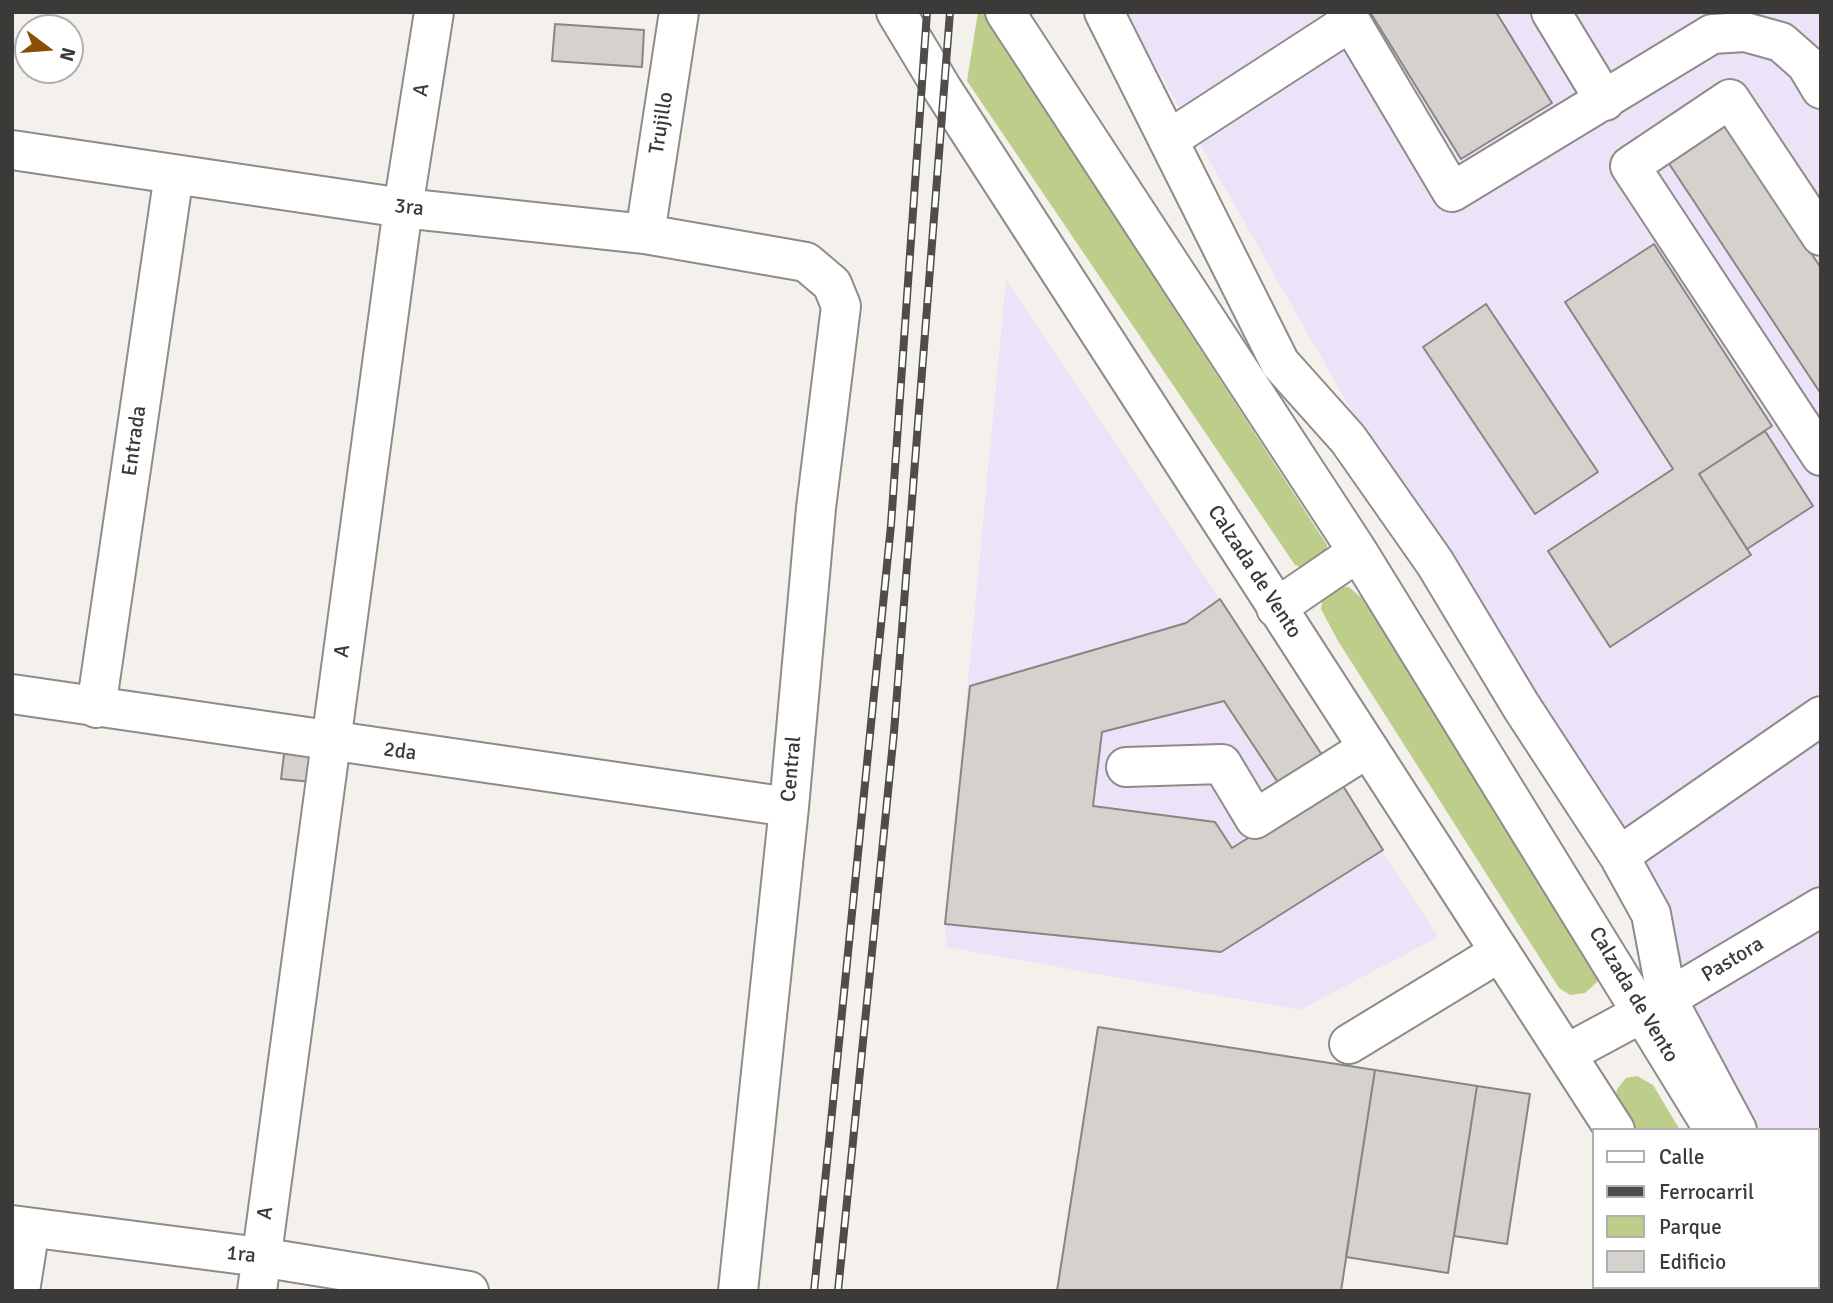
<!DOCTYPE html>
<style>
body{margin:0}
#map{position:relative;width:1833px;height:1303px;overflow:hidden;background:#f4f1ed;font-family:Signika,sans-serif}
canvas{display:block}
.frame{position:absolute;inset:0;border:14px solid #3c3a39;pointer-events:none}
.legend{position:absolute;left:1592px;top:1128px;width:228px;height:161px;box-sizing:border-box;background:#fff;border:2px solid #b1b0b0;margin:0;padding:9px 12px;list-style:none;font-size:21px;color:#3c3a39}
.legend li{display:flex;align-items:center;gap:14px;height:35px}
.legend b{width:35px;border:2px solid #b1b0b0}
.north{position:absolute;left:14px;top:14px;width:70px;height:70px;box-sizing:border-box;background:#fff;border:2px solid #b1b0b0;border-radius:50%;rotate:106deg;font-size:19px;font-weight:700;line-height:28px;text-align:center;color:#3c3a39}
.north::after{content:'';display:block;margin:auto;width:24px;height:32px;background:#885002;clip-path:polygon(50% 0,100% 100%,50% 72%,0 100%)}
</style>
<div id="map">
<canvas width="1833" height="1303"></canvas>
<div class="frame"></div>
<ul class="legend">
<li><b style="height:9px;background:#fff"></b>Calle</li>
<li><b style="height:9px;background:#4f4d4b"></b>Ferrocarril</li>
<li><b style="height:19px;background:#bdcd8a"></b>Parque</li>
<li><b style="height:19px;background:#d5d2ce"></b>Edificio</li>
</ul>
<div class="north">N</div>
</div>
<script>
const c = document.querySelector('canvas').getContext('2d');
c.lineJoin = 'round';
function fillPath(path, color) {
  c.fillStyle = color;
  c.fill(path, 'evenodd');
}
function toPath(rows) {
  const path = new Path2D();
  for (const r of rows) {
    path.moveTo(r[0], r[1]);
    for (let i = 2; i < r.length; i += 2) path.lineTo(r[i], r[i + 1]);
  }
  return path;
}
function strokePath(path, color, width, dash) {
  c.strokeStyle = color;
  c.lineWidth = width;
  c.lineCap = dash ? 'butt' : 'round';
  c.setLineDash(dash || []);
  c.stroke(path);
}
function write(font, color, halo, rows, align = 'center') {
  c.font = font + ' Signika,sans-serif';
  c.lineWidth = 6;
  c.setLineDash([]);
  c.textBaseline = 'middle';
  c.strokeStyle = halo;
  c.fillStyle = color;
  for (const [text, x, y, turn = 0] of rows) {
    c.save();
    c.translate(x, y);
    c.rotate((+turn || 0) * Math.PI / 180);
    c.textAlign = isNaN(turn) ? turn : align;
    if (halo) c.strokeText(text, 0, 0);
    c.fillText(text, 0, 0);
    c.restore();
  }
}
const industrial = toPath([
 [1125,12,1821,12,1821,1278,1817,1264,1817,1130,1760,1130],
 [1006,279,1220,599,1438,937,1300,1010,946,947,945,924]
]);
const green = toPath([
 [978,12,982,12,1327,545,1327,555,1306,569,1295,565,967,81],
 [1339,586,1349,587,1362,598,1600,968,1597,982,1585,993,1570,995,1559,988,1338,641,1321,609,1323,597],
 [1637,1076,1653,1085,1680,1130,1630,1130,1615,1103,1617,1089,1626,1078]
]);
const building = toPath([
 [1370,12,1496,12,1552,103,1461,159,1370,12],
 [555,24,644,30,642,67,552,61,555,24],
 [1721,118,1821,268,1821,394,1664,156,1721,118],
 [1654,244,1772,426,1699,474,1751,555,1610,647,1548,551,1673,469,1565,302,1654,244],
 [1486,304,1598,472,1535,514,1423,347,1486,304],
 [1765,431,1813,506,1747,549,1699,474,1765,431],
 [1220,599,1324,758,1281,787,1224,701,1102,732,1093,806,1215,822,1232,848,1340,781,1383,850,1221,952,945,924,970,686,1186,623,1220,599],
 [285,746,316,750,313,782,281,779,285,746],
 [1098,1027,1375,1070,1341,1291,1057,1291,1098,1027],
 [1375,1070,1477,1086,1448,1273,1346,1257,1375,1070],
 [1477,1086,1530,1094,1507,1244,1454,1236,1477,1086]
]);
const minor = toPath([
 [1104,12,1280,363,1348,439,1435,563,1521,706,1619,856,1651,914,1667,999,1737,1130],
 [1345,12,1452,192,1712,34,1745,32,1781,42,1806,64,1821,89],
 [1551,12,1605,101],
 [1168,140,1350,22],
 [12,150,403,208,645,234,806,262,832,284,841,306,816,508,789,807,738,1291],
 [645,234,679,12],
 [1821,236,1730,99,1630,166,1821,456],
 [12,694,789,807],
 [96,708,174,174],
 [1126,767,1222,764,1255,819,1368,748],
 [1619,856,1821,716],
 [1648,1010,1821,907],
 [1349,1044,1500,952],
 [12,1225,260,1257,469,1291],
 [20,1291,30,1228],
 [257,1291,403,208,434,12]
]);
const major = toPath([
 [896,12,943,90,1615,1130],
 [1005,12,1358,552,1714,1130],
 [1276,608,1358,552],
 [1566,1054,1644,1012],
 [1715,1287,1717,1291],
 [1808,1287,1810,1291]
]);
const rail = toPath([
 [814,1291,891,525,927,12],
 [838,1291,894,732,950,12]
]);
const streetNames = [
 ["A",422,90,-81],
 ["Trujillo",662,123,-81],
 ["3ra",409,208,7],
 ["Entrada",135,441,-82],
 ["Calzada de Vento",1254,572,57],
 ["A",343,651,-82],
 ["2da",400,752,8],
 ["Central",792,769,-85],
 ["Pastora",1733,960,-31],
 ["Calzada de Vento",1633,995,59],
 ["A",266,1213,-82],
 ["1ra",241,1255,7]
];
fillPath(industrial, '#ede3f8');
fillPath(green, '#bdcd8a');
fillPath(building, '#d5d2ce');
strokePath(building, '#888582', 2);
strokePath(minor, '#8e8b88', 42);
strokePath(major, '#8e8b88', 42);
strokePath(minor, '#fff', 38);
strokePath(major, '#fff', 38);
strokePath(rail, '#4f4d4b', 8);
strokePath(rail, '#fff', 5, [16]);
write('21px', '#3c3a39', '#fff', streetNames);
</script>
